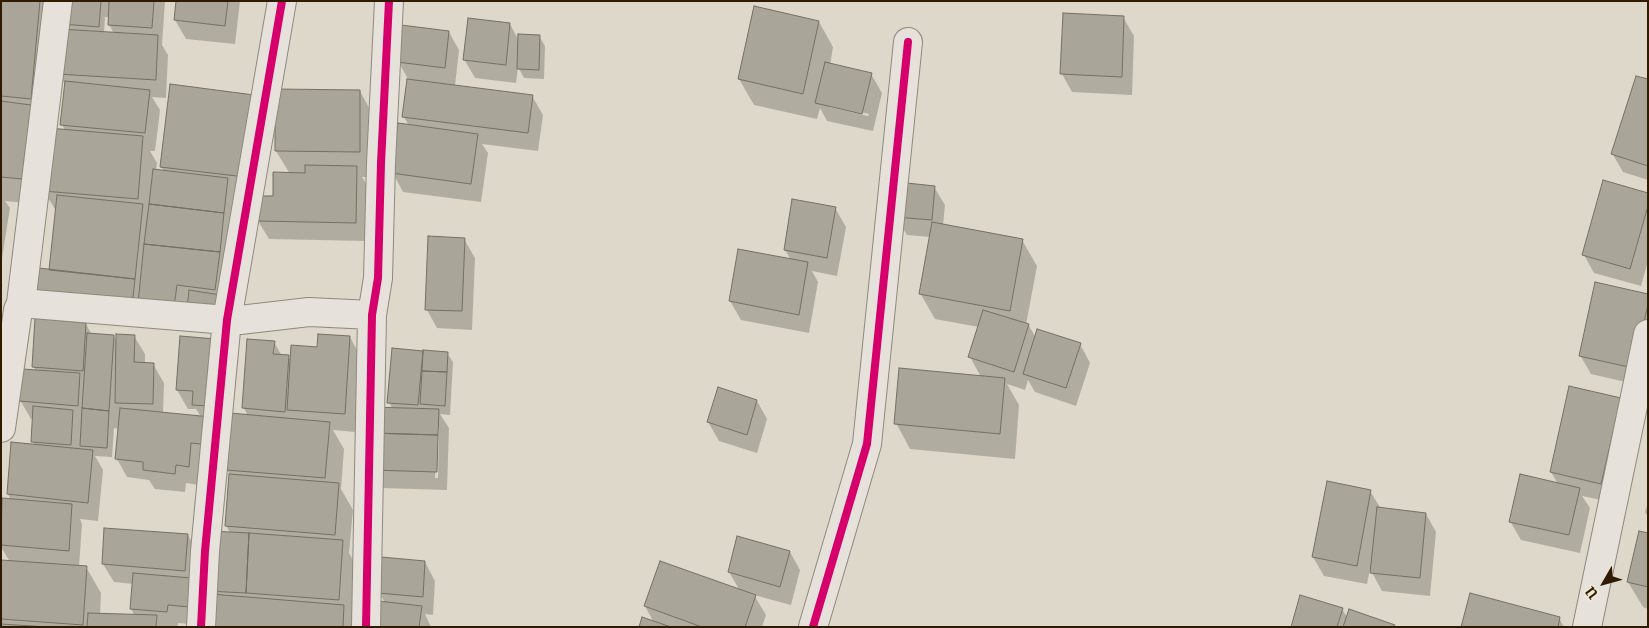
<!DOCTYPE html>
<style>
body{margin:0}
#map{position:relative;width:1649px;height:628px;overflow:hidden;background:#ddd8c9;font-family:"IM FELL French Canon",serif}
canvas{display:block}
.frame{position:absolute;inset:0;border:2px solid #301b00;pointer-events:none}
.north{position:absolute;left:1579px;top:558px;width:50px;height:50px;-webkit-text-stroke:4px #eee8d7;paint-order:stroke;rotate:232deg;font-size:14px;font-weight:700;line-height:20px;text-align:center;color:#301b00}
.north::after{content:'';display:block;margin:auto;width:18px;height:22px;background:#301b00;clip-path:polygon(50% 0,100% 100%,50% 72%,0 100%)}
</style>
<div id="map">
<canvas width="1649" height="628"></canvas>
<div class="frame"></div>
<div class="north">U</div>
</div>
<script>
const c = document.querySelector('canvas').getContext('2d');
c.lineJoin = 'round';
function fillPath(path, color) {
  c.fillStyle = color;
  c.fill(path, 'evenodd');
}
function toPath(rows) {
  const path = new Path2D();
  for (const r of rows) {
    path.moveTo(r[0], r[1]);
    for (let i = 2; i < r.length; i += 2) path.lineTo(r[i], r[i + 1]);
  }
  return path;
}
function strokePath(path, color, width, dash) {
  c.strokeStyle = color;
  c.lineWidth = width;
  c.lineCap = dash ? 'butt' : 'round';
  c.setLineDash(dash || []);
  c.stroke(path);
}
const shadow = toPath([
 [1,1,52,1,36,204,5,201,10,208,2,258],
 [65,1,165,1,162,45,168,55,166,98,152,97,160,110,155,151,150,151,157,163,156,171,164,172,161,166,171,85,260,197,274,197,290,174,276,151,360,91,374,117,374,177,362,177,367,185,366,241,269,239,258,221,258,202,226,305,184,325,50,271,56,211,44,191,65,131,62,124,66,86,59,74],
 [105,17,109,17,109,24,114,34,104,33],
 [177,1,240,1,235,44,186,39,175,20],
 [1123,17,1134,36,1132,95,1072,92,1062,74],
 [819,22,833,47,830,65,871,74,882,93,873,131,827,121,820,108,817,119,754,105,739,79],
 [829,105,869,114,868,116,829,107],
 [510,24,519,41,539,36,545,46,544,79,524,78,518,67,516,83,475,78,464,59],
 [449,32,459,50,455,86,532,96,543,115,538,151,482,144,488,153,481,202,403,192,393,173,409,126,404,117,408,79,398,61],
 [1648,81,1648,180,1623,172,1612,153],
 [934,187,945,205,943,225,1022,240,1037,266,1026,325,1029,326,1036,338,1080,344,1090,363,1076,406,1035,392,1028,380,1025,390,1007,384,1019,405,1015,459,910,449,896,423,981,377,970,357,979,327,935,319,920,293,930,237,907,235,896,217],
 [1648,194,1648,261,1641,286,1594,273,1584,255],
 [835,208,846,227,837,276,812,271,818,282,809,333,741,320,730,301,791,260,785,250],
 [464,239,475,258,472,330,437,328,427,310],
 [1648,296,1648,367,1643,386,1591,374,1580,355],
 [86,324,92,335,114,336,117,342,134,336,145,354,145,364,153,364,164,383,163,413,201,417,196,409,188,409,177,390,181,338,215,340,199,485,186,483,185,492,155,489,149,480,127,477,117,459,120,429,114,428,112,457,95,456,103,470,98,521,80,519,82,524,79,567,86,567,101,593,100,614,135,616,131,609,133,584,114,582,103,564,188,535,198,554,199,625,178,623,178,627,1,627,1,561,10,562,1,547,1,527,3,499,11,500,8,494,12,443,34,445,32,441,34,419,31,419,20,400,36,371,33,366],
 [350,337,360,356,355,432,333,430,344,449,341,489,353,510,349,553,357,567,355,627,210,627,212,598,230,533,226,525,230,475,227,469,248,416,244,408,274,342,282,356,288,356,291,361,318,348],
 [422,352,424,357,447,353,453,362,450,415,440,414,449,428,447,490,382,488,371,470,392,408,389,402],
 [437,427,439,427,438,478,435,478],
 [1620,399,1611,502,1582,496,1590,508,1580,553,1521,540,1510,521,1558,484,1551,472],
 [757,401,767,419,757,453,719,441,708,422],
 [1370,491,1381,509,1426,514,1436,532,1430,596,1382,591,1370,569,1367,584,1324,576,1313,557],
 [1648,503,1648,517,1645,512],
 [1648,534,1648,609,1643,607,1628,582],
 [790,552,800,570,791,605,754,595,766,615,762,627,640,627,654,623,645,606,740,591,729,572],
 [425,562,435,581,433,615,425,614,431,627,377,627,385,603,379,592],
 [1342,609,1347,617,1395,627,1292,627],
 [1559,618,1564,627,1462,627]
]);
const building = toPath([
 [1,1,40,1,31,99,1,96,1,1],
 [64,1,101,1,99,27,62,24,64,1],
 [109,1,154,1,152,28,108,25,109,1],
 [176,1,228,1,225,26,174,20,176,1],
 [754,6,819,21,803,94,738,79,754,6],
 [1063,13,1124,16,1122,77,1060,74,1063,13],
 [468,18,510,23,506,65,463,60,468,18],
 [401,25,449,31,445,68,397,62,401,25],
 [60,29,158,35,156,80,57,74,60,29],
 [518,34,540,35,539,70,517,69,518,34],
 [825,62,872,73,862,114,815,103,825,62],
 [1636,76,1648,79,1648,166,1611,154,1636,76],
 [407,79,533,95,528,133,402,117,407,79],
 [65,81,150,90,145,133,60,125,65,81],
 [170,84,254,95,245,177,160,167,170,84],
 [275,89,360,90,360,152,275,151,275,89],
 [1,101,31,105,22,179,1,177,1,101],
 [398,123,478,134,471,184,391,173,398,123],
 [48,128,143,136,138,199,43,191,48,128],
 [305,165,357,166,356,223,257,221,257,196,273,196,273,172,305,173,305,165],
 [153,169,228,178,224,213,149,204,153,169],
 [1603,180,1648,193,1648,206,1630,269,1582,255,1603,180],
 [897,182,935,186,932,220,895,217,897,182],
 [57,195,143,204,135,279,49,270,57,195],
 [792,199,836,207,827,258,784,250,792,199],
 [149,204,224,213,220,252,144,244,149,204],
 [932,222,1023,239,1010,311,919,294,932,222],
 [428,236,465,238,462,311,425,310,428,236],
 [144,244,220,252,215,290,177,285,174,307,138,303,144,244],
 [738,249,808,262,799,315,729,301,738,249],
 [39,268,135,279,132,307,36,297,39,268],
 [1595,282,1648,294,1648,305,1633,368,1579,356,1595,282],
 [189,290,221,295,219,313,187,309,189,290],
 [983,310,1029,324,1014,372,968,357,983,310],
 [35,318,86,323,83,371,32,367,35,318],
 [1037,329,1081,343,1066,388,1023,374,1037,329],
 [87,333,114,335,109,411,82,408,87,333],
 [116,334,135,335,134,362,154,363,153,404,115,403,116,334],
 [318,334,350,336,345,414,287,410,291,345,317,347,318,334],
 [180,336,215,339,210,406,192,405,193,391,176,390,180,336],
 [247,339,275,341,273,354,289,355,285,412,242,408,247,339],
 [392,348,423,351,418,405,387,403,392,348],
 [423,350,448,352,447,372,422,371,423,350],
 [899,368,1005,378,1000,434,894,424,899,368],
 [22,369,80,373,78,406,19,401,22,369],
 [422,371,447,372,445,406,420,404,422,371],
 [1569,386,1621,398,1601,484,1550,472,1569,386],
 [718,387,757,400,747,435,707,422,718,387],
 [33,406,73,410,71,445,31,442,33,406],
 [371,407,439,409,438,435,371,433,371,407],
 [82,408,109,411,107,448,80,446,82,408],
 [120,408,211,417,209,445,191,443,189,467,176,465,175,474,143,470,143,462,115,459,120,408],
 [230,413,330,422,325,478,226,470,230,413],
 [371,433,438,435,437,472,370,470,371,433],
 [11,442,93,450,88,503,7,494,11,442],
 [229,474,339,483,335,535,225,526,229,474],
 [1520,474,1580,488,1569,535,1509,522,1520,474],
 [1327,481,1371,490,1357,566,1312,557,1327,481],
 [2,498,72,504,69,551,1,545,2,498],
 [1377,507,1426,513,1420,578,1370,573,1377,507],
 [104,528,188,534,185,571,102,564,104,528],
 [210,531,249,533,246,593,206,591,210,531],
 [1639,531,1648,533,1648,587,1627,582,1639,531],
 [249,533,343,540,339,600,246,593,249,533],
 [737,536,790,551,780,587,728,572,737,536],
 [381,557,425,561,423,597,378,593,381,557],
 [1,560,87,566,83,625,1,619,1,560],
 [660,561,756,595,745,627,702,627,644,606,660,561],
 [133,573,191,578,189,607,168,605,167,612,130,609,133,573],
 [1470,593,1560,617,1558,627,1461,627,1470,593],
 [211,594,344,605,343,627,209,627,211,594],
 [1300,595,1343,608,1337,627,1291,627,1300,595],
 [378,601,422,606,419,627,376,627,378,601],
 [1349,609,1395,625,1394,627,1343,627,1349,609],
 [88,613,157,615,156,627,87,627,88,613],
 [642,617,671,627,639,627,642,617],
 [1,624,48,627,1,627,1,624]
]);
const minor = toPath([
 [21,303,227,320,240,320,309,312,372,315],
 [1,428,18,310,21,303,58,1],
 [201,627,205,551,227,320,282,1],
 [366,627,372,315,378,278,381,163,389,1],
 [813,627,867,444,908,42],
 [1587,627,1648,334]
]);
const cycleway = toPath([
 [201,627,205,551,227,320,282,1],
 [366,627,372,315,378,278,381,163,389,1],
 [813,627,867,444,908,42]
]);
fillPath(shadow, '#0003');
fillPath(building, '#aaa599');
strokePath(building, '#756f63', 1);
strokePath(minor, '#8e897d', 30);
strokePath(minor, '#e6e2db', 28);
strokePath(cycleway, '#d6006c', 8);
</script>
